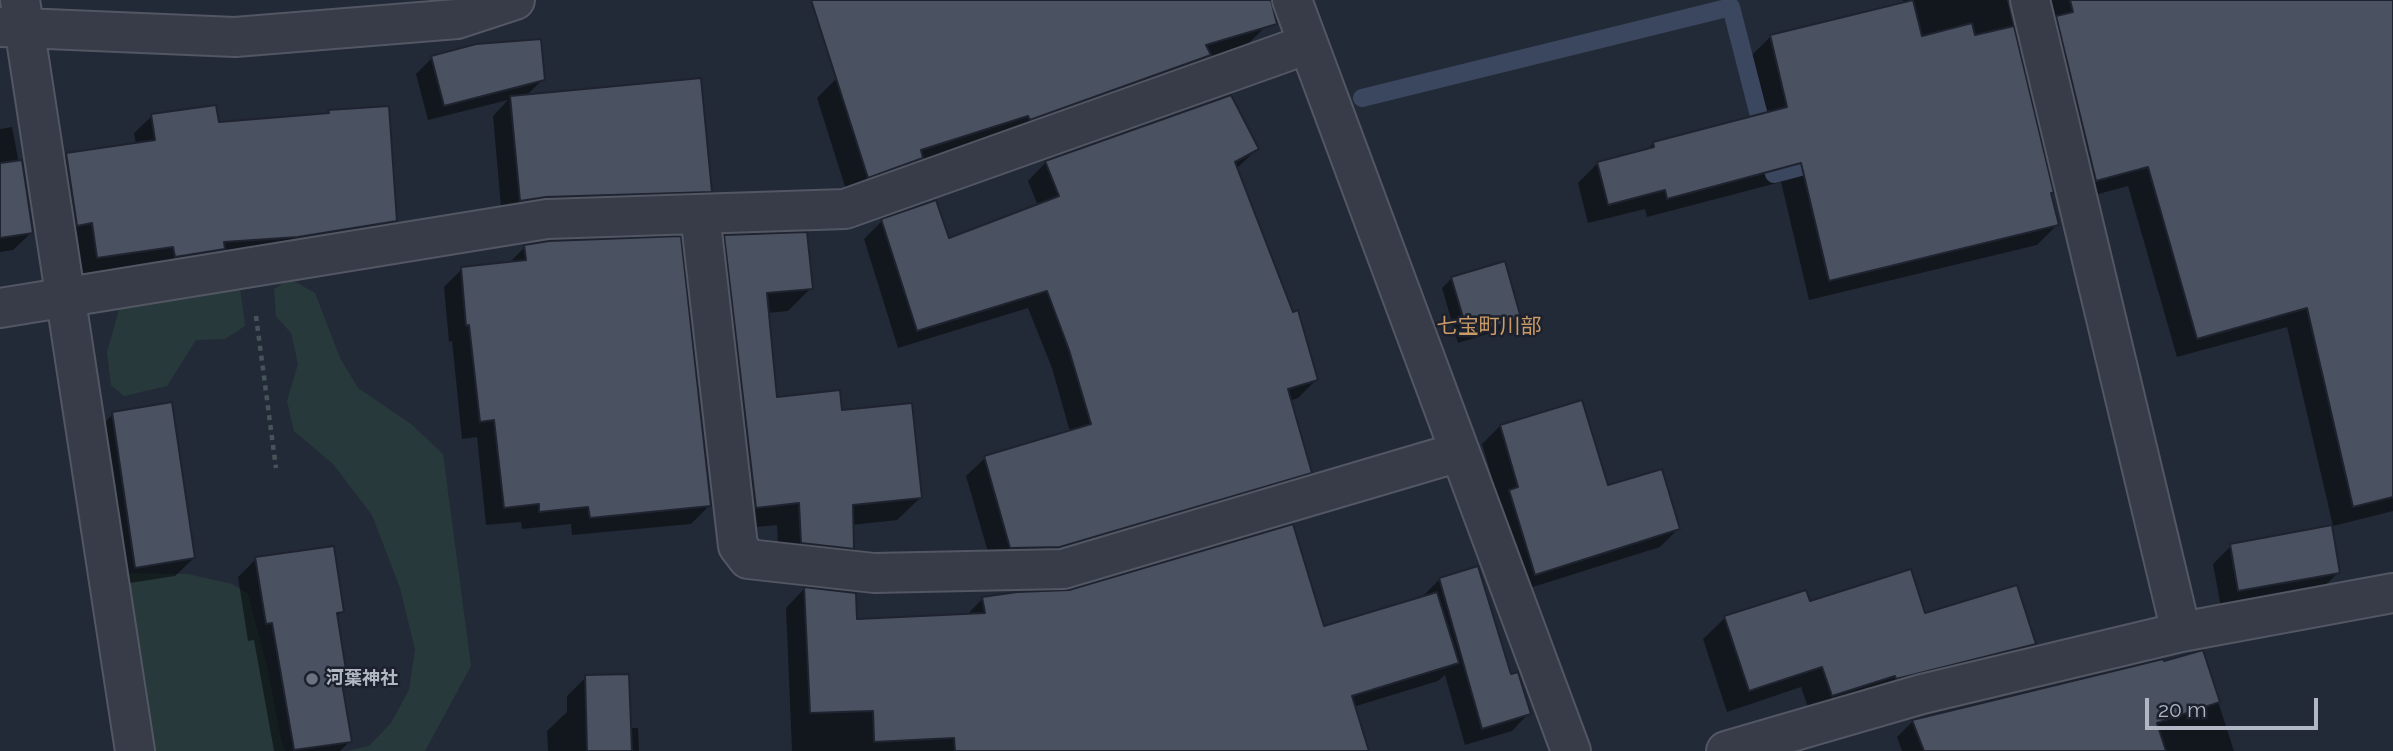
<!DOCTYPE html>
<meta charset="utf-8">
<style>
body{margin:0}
#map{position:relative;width:2393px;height:751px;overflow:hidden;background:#232a37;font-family:Raleway,sans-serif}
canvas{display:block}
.scale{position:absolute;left:2145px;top:698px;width:173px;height:32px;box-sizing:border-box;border:4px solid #b2b7c4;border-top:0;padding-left:9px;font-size:21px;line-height:24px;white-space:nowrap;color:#b2b7c4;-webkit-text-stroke:5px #1c212d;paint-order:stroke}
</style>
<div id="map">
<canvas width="2393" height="751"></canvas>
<div class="scale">20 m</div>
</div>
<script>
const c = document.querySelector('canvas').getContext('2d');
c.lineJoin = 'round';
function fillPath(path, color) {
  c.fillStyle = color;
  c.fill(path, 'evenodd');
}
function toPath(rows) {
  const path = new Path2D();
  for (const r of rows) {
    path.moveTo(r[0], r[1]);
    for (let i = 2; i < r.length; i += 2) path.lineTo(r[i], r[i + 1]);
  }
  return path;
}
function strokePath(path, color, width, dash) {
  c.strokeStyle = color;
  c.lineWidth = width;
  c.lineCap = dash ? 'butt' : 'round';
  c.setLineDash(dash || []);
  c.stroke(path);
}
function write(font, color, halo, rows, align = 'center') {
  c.font = font + ' Raleway,"Noto Sans JP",sans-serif';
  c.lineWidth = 5;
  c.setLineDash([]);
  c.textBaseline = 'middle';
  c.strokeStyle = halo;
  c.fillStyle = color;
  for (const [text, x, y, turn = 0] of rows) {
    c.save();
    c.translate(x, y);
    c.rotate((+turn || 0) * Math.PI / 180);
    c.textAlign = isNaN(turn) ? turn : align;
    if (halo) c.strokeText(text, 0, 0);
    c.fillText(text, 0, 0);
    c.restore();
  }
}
const green = toPath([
 [290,279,315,293,340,358,358,388,411,424,443,454,471,666,425,751,347,751,369,746,391,723,409,690,415,650,400,588,372,515,333,464,294,431,287,401,298,364,291,333,276,316,274,289],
 [239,280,245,326,225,339,196,340,167,386,124,396,111,385,107,352,120,307],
 [125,573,188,574,232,584,248,594,267,666,282,744,286,751,150,751]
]);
const shadow = toPath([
 [930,0,1258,0,1266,26,1246,46,1206,58,1190,74,848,196,817,98,836,79],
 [1903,0,2007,0,2052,192,2049,194,2057,225,2037,245,1809,300,1781,182,1647,217,1645,209,1588,223,1578,183,1598,163,1646,151,1654,143,1765,114,1751,56,1771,36,1904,4],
 [2018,0,2393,0,2393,511,2333,526,2287,327,2177,357,2128,186,2076,200],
 [432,58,543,79,526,96,710,191,692,209,502,218,493,116,508,100,428,120,416,74],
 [329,111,395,221,378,238,156,263,80,275,49,172,66,155,136,144,134,133,152,116,217,124,325,115],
 [12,127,32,232,13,250,0,252,0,129],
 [1257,149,1236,169,1316,380,1298,398,1289,401,1310,472,1291,491,1040,565,992,566,966,476,985,458,1070,432,1052,368,1028,308,898,348,864,239,882,221,947,241,1038,206,1028,181,1046,162],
 [725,237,811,288,788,311,767,313,775,399,920,498,897,520,852,525,853,548,830,571,779,565,777,525,734,529,703,259],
 [525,247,710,505,691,524,572,535,571,524,522,529,521,522,486,525,477,437,462,439,452,341,449,342,444,287,462,269,508,264],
 [1452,278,1519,318,1509,327,1458,343,1442,288],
 [113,414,194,558,175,576,117,585,95,432],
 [1500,426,1607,488,1678,529,1660,547,1517,592,1492,509,1499,502,1482,444],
 [2231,546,2339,572,2320,590,2221,608,2213,564],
 [256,559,342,611,336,618,344,670,339,675,350,741,340,751,274,751,254,640,248,641,238,577],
 [1477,569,1510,676,1529,713,1512,731,1465,745,1445,675,1438,681,1353,707,1367,751,792,751,786,608,804,589,855,621,966,616,983,598,1323,629,1422,597,1439,580],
 [1808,603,1924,616,2034,644,2012,665,1811,716,1801,687,1727,712,1703,639,1725,618],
 [2202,652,2234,751,1902,751,1897,737,1913,721,2163,664],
 [586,677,630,728,638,728,639,751,548,751,547,731,567,712,567,696]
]);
const stream = toPath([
 [1362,98,1731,7,1774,174,1823,161]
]);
const building = toPath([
 [811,0,1271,0,1277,24,1206,45,1211,55,1030,120,1028,116,921,150,923,158,868,178,811,0],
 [1913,0,1922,36,1972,23,1975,35,2014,26,2054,193,2051,193,2059,225,1829,281,1801,163,1667,199,1665,190,1608,205,1597,162,1654,147,1653,142,1787,107,1770,35,1913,0],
 [2070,0,2393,0,2393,497,2353,507,2307,308,2197,339,2148,167,2096,181,2056,16,2073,12,2070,0],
 [541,39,545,80,444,106,431,56,476,44,541,39],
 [701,78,712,192,546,197,520,201,510,96,701,78],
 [1231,95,1259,149,1235,162,1293,312,1298,310,1318,380,1288,389,1312,473,1060,547,1010,548,984,456,1091,424,1069,350,1047,291,917,331,881,219,936,200,949,238,1059,196,1045,161,1231,95],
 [216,105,219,122,329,113,328,110,389,106,397,221,298,237,224,242,225,249,175,257,173,247,97,258,92,223,77,226,66,153,155,140,151,114,216,105],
 [22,160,33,233,0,238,0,163,22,160],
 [807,232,813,289,767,293,777,397,840,390,842,410,912,403,922,498,853,505,854,549,801,543,799,503,756,508,724,235,807,232],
 [681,236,711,506,590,518,588,507,539,512,539,504,504,508,494,420,480,422,469,325,466,326,461,267,526,260,524,245,549,241,681,236],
 [1505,261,1521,318,1468,334,1451,277,1505,261],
 [1582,400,1608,485,1662,469,1680,529,1535,575,1509,490,1518,487,1500,425,1582,400],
 [172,402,195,558,135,568,112,412,172,402],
 [1293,524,1324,626,1437,592,1459,663,1352,696,1369,751,955,751,954,738,874,742,873,711,810,713,804,587,856,593,857,619,985,613,982,597,1017,592,1069,590,1293,524],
 [2332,525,2340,573,2238,591,2230,544,2332,525],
 [334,546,344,612,337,613,346,670,340,671,352,742,294,750,272,623,266,624,255,557,334,546],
 [1478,566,1511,674,1518,672,1531,714,1482,729,1439,578,1478,566],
 [1911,569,1925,613,2017,585,2036,644,1896,679,1895,676,1832,696,1822,667,1749,691,1724,616,1806,590,1810,601,1911,569],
 [2203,650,2220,702,2157,723,2166,751,1924,751,1912,720,2163,659,2164,661,2203,650],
 [629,674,632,751,587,751,585,675,629,674]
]);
const path = toPath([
 [256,316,276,468]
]);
const minor = toPath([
 [20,0,135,751],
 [1292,0,1571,751],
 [2030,0,2181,632],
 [0,27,235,37,457,19,515,0],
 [700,214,738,546,748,559,874,573,1063,569,1459,452],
 [0,308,547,219,845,209,1308,44],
 [1726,751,1922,694,2181,632,2393,593]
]);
const markers = [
 [312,679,7,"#6b7280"]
];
const poiNames = [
 ["河葉神社",326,679]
];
const quarterNames = [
 ["七宝町川部",1489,327]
];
fillPath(green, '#28393b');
fillPath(shadow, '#0007');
strokePath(stream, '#3a475f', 18);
fillPath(building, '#4a5161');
strokePath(building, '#1e232f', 2);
strokePath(minor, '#525763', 42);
strokePath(path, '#455458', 4.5, [5, 5]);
strokePath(minor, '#373c48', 38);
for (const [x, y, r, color] of markers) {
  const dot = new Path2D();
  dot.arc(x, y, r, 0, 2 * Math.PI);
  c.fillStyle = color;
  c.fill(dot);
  strokePath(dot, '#1c212d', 2.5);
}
write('bold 18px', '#b2b7c4', '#1c212d', poiNames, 'left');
write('21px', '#ca9b67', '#1c212d', quarterNames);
</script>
